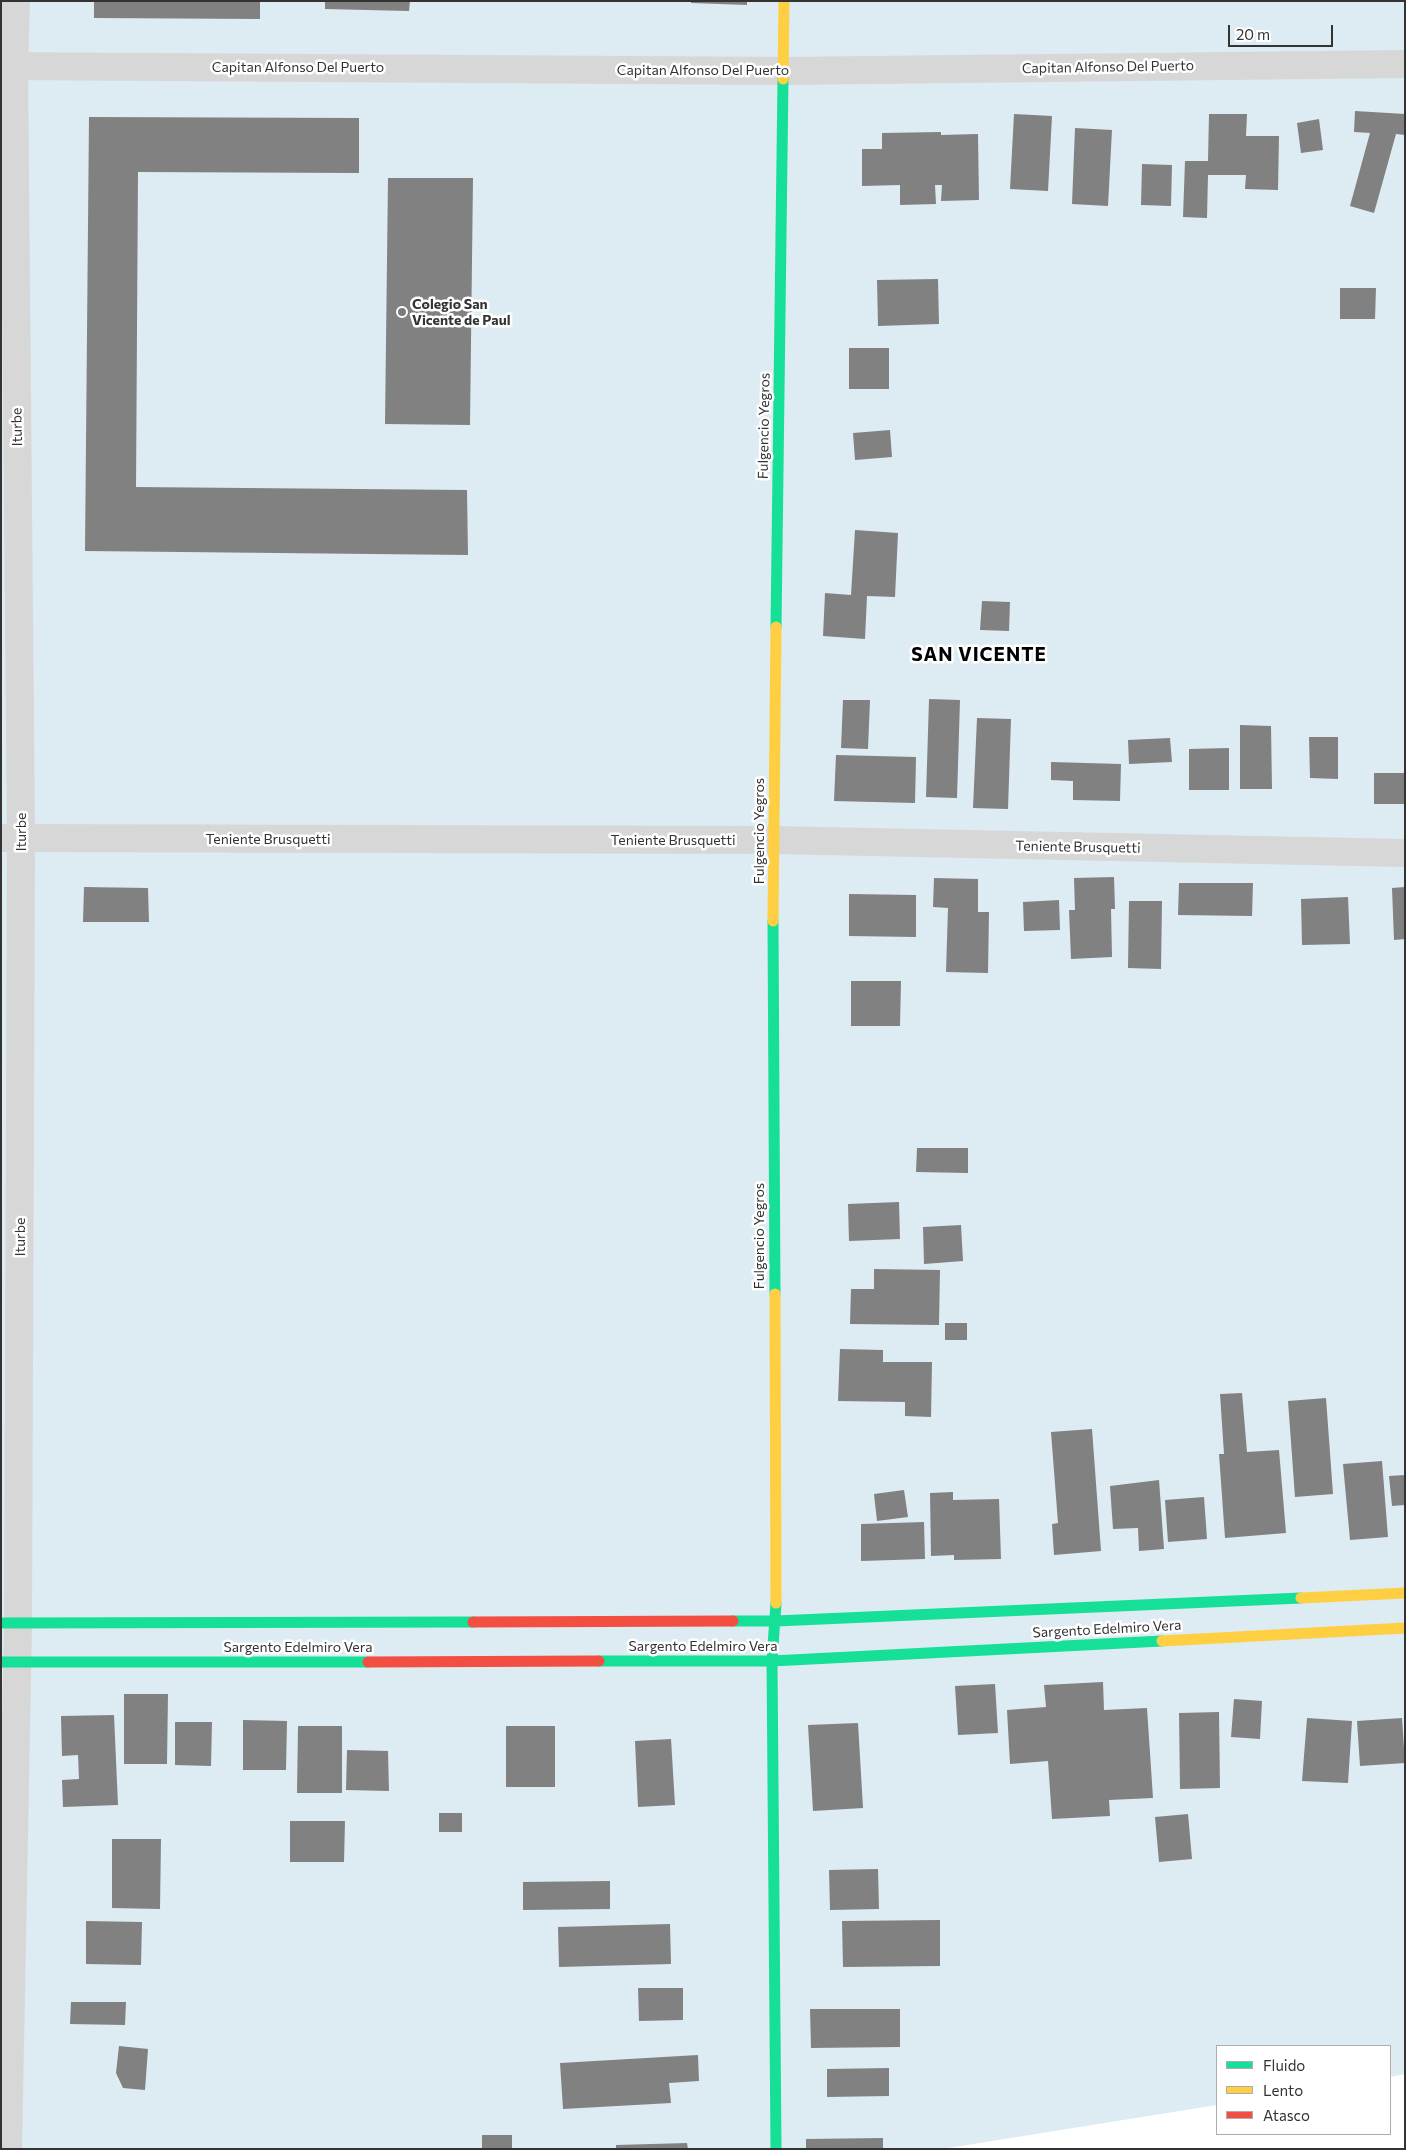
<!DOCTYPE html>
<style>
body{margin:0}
#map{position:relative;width:1406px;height:2150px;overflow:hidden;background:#fff;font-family:Commissioner,sans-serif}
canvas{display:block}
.frame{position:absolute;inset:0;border:2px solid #333;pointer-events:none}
.legend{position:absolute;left:1216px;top:2045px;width:175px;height:90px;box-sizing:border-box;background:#fff;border:1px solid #adadad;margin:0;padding:6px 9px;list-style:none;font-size:15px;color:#333}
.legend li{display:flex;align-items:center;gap:10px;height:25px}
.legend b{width:25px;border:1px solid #adadad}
.scale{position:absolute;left:1228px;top:25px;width:105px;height:22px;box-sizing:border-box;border:2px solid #333;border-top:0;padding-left:6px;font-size:15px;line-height:18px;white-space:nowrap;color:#333;-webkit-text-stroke:4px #fff;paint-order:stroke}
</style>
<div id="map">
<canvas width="1406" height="2150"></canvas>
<div class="frame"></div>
<ul class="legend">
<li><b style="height:6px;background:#16e098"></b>Fluido</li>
<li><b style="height:6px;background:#ffcf43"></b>Lento</li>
<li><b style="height:6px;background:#f24e42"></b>Atasco</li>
</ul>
<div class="scale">20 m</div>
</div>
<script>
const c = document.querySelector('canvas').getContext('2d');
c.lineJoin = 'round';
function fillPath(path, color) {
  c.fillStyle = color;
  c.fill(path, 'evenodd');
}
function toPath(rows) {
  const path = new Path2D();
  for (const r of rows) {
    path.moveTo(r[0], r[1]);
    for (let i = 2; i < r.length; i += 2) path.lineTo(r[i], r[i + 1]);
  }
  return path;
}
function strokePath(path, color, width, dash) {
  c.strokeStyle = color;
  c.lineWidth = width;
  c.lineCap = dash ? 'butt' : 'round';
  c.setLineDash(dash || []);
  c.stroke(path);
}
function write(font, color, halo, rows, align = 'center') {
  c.font = font + ' Commissioner,sans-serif';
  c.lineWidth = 5;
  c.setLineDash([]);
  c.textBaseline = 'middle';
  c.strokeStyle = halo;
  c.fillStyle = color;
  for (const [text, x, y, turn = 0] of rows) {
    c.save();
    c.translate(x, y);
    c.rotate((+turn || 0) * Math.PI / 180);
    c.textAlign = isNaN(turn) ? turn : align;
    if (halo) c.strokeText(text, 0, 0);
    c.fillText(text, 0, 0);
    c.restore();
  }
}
const water = toPath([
 [1,1,1405,1,1405,2074,1390,2077,1390,2046,1217,2046,1217,2105,942,2149,1,2149]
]);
const building = toPath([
 [94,1,260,1,260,19,94,18],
 [325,1,410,1,409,11,325,9],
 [691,1,747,1,747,5,691,3],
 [1355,111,1405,114,1405,135,1396,134,1374,213,1350,206,1370,133,1354,132],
 [1014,114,1052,116,1048,191,1010,189],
 [1209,114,1247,114,1246,136,1279,136,1278,190,1245,189,1246,175,1208,175,1207,218,1183,217,1185,161,1208,161],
 [89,117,359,118,359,173,138,172,136,487,467,490,468,555,85,551],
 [1319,119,1323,150,1301,153,1297,123],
 [1075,128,1112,130,1108,206,1072,204],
 [941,132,941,135,978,134,979,200,941,201,942,185,935,185,936,204,900,205,900,185,862,186,862,149,882,149,882,133],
 [1142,164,1172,165,1171,206,1141,205],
 [388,178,473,178,470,425,385,424],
 [938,279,939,324,878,326,877,280],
 [1340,288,1376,288,1375,319,1340,319],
 [849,348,889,348,889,389,849,389],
 [890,430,892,457,855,460,853,433],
 [855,530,898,533,895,597,867,596,865,639,823,636,825,593,851,595],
 [982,601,1010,602,1009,631,980,630],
 [929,699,960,700,957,798,926,797],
 [843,700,870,700,868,749,841,748],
 [977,718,1011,719,1008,809,973,808],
 [1240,725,1271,726,1272,789,1240,789],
 [1309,737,1338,737,1338,779,1310,778],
 [1170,738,1172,762,1129,764,1128,740],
 [1229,748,1229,790,1189,790,1189,749],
 [836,755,916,757,915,803,834,801],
 [1051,762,1121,764,1120,801,1073,800,1073,781,1051,780],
 [1374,773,1405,773,1405,804,1374,804],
 [1114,877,1115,909,1111,909,1112,957,1071,959,1069,910,1075,910,1074,878],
 [934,878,978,879,978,912,989,912,988,973,946,972,948,908,933,907],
 [1179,883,1253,883,1252,916,1178,915],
 [84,887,148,888,149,922,83,922],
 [1405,887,1405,939,1394,940,1392,888],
 [849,894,916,895,916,937,849,936],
 [1348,897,1350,944,1302,945,1301,899],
 [1059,900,1060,930,1024,931,1023,902],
 [1129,901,1162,901,1161,969,1128,968],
 [851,981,901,981,900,1026,851,1026],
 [917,1148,968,1148,968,1173,916,1172],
 [899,1202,900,1239,849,1241,848,1204],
 [961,1225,963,1261,924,1264,923,1227],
 [874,1269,940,1270,939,1325,850,1324,851,1289,874,1289],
 [945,1323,967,1323,967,1340,945,1340],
 [840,1349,883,1350,883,1362,932,1362,931,1417,905,1416,905,1402,838,1401],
 [1242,1393,1247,1452,1279,1450,1286,1533,1225,1538,1219,1454,1224,1454,1220,1394],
 [1326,1398,1333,1494,1295,1497,1288,1401],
 [1092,1429,1101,1551,1054,1555,1052,1524,1058,1523,1051,1432],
 [1382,1461,1388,1537,1350,1540,1343,1464],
 [1405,1475,1405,1505,1392,1506,1389,1476],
 [1159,1480,1164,1549,1139,1551,1138,1528,1113,1529,1110,1486],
 [904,1490,908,1517,877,1521,874,1494],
 [953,1492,953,1500,999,1499,1001,1559,954,1560,954,1555,931,1556,930,1493],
 [1204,1497,1207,1539,1168,1542,1165,1500],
 [924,1522,925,1559,861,1561,861,1524],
 [1103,1682,1104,1710,1147,1708,1153,1798,1109,1800,1110,1816,1052,1819,1048,1761,1010,1764,1007,1710,1046,1707,1044,1685],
 [995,1684,998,1733,958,1735,955,1686],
 [124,1694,168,1694,167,1764,124,1764],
 [1234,1699,1262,1701,1260,1739,1231,1737],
 [1219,1712,1220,1788,1180,1789,1179,1713],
 [114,1715,118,1805,63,1807,62,1780,79,1779,78,1755,62,1756,61,1716],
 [1307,1718,1352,1721,1348,1783,1302,1781],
 [1402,1718,1405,1763,1360,1766,1357,1721],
 [243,1720,287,1721,286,1770,243,1770],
 [175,1722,212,1722,211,1766,175,1765],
 [858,1723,863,1808,813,1811,808,1725],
 [298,1726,342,1726,342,1793,297,1793],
 [506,1726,555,1726,555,1787,506,1787],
 [671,1739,675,1805,638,1807,635,1741],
 [347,1750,388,1751,389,1791,346,1790],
 [439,1813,462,1813,462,1832,439,1832],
 [1188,1814,1192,1859,1159,1862,1155,1817],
 [290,1821,345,1821,344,1862,290,1862],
 [112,1839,161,1839,160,1909,112,1908],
 [878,1869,879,1909,830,1910,829,1870],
 [610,1881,610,1909,523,1910,523,1882],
 [940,1920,940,1966,843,1967,842,1921],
 [86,1921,142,1922,141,1965,86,1964],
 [670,1924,671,1964,559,1967,558,1927],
 [638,1988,683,1988,683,2020,639,2021],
 [71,2002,126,2002,125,2025,70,2024],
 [810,2009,900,2009,900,2047,811,2048],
 [119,2046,148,2049,145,2090,123,2088,116,2073],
 [698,2055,699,2081,669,2083,671,2103,563,2109,560,2063],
 [889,2068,889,2096,827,2097,827,2069],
 [482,2135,512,2135,512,2149,482,2149],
 [883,2138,883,2149,806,2149,806,2139],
 [687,2143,688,2149,616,2149,616,2145]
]);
const street = toPath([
 [1,66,784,71,1405,64],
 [1,838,773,840,1405,853],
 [8,2149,18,1624,21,838,14,66,16,1]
]);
const fast = toPath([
 [776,627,783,79],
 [773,921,775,1294],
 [776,1603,772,1661,776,2149],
 [733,1621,776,1621,1301,1598],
 [1,1623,473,1622],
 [599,1661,772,1661,1162,1641],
 [1,1662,368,1662]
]);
const slow = toPath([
 [783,79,784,1],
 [773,921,776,627],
 [775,1294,776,1603],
 [1301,1598,1405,1593],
 [1162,1641,1405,1628]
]);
const jam = toPath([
 [473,1622,733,1621],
 [368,1662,599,1661]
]);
const markers = [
 [402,312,5,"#7a7a7a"]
];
const streetNames = [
 ["Capitan Alfonso Del Puerto",298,67],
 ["Capitan Alfonso Del Puerto",1108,67,-1],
 ["Capitan Alfonso Del Puerto",703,70],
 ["Fulgencio Yegros",764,426,-89],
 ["Iturbe",17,427,-91],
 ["Fulgencio Yegros",759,831,-90],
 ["Iturbe",21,832,-90],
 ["Teniente Brusquetti",268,839],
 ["Teniente Brusquetti",673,840],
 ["Teniente Brusquetti",1078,847,1],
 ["Fulgencio Yegros",759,1236,-90],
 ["Iturbe",20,1237,-90],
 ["Sargento Edelmiro Vera",1107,1629,-3],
 ["Sargento Edelmiro Vera",703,1646],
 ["Sargento Edelmiro Vera",298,1647]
];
const poiNames = [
 ["Colegio San",412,304],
 ["Vicente de Paul",412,320]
];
const districtNames = [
 ["SAN VICENTE",979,655]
];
fillPath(water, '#ddebf3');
fillPath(building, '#818181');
strokePath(street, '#d7d7d7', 28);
strokePath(fast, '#16e098', 11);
strokePath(slow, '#ffcf43', 11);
strokePath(jam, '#f24e42', 11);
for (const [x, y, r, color] of markers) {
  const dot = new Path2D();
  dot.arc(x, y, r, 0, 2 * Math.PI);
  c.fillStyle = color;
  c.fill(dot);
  strokePath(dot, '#fff', 2);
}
write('14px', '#333', '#fff', streetNames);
write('bold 14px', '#333', '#fff', poiNames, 'left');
c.letterSpacing = '1px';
write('bold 19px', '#000', '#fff', districtNames);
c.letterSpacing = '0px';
</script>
